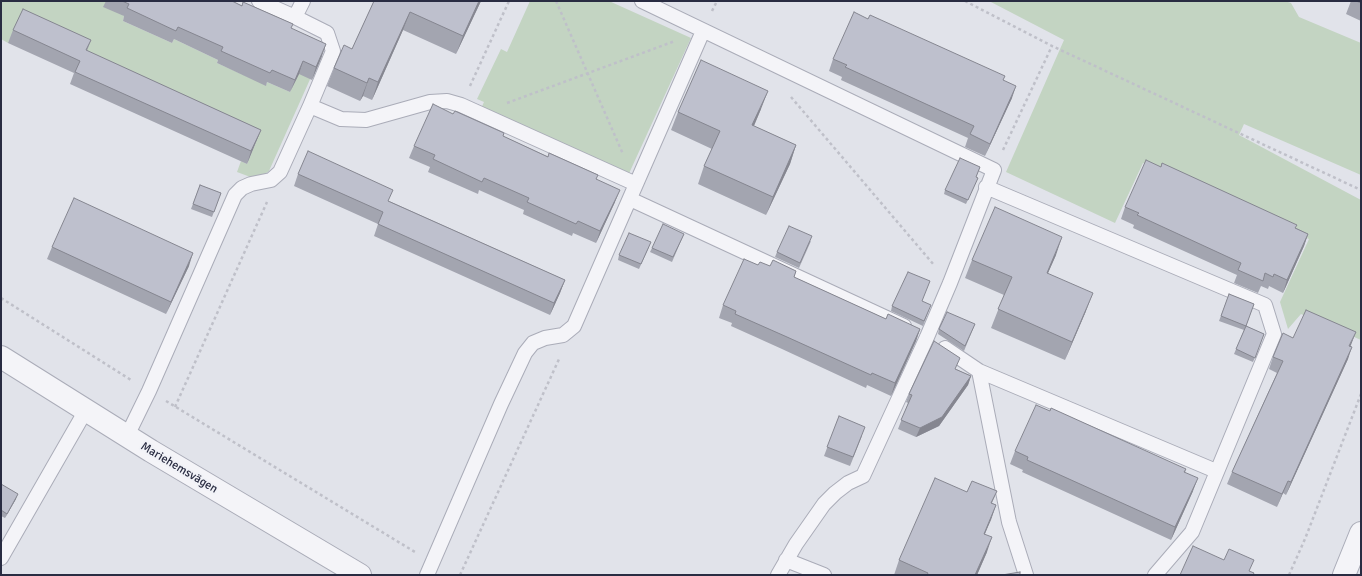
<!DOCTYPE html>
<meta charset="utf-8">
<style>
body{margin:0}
#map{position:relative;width:1362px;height:576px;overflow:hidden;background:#e1e3ea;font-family:Signika,sans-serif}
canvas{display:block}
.frame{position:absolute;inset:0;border:2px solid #292c42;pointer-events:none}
</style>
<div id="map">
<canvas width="1362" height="576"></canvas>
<div class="frame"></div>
</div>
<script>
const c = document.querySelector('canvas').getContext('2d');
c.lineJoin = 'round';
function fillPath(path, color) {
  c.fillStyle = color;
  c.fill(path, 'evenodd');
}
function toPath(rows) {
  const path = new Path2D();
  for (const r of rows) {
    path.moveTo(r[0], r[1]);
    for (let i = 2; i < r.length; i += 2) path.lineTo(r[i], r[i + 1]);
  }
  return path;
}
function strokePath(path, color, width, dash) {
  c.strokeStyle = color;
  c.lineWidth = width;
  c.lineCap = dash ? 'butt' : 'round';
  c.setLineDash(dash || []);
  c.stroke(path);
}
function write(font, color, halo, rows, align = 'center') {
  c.font = font + ' Signika,sans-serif';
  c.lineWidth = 4;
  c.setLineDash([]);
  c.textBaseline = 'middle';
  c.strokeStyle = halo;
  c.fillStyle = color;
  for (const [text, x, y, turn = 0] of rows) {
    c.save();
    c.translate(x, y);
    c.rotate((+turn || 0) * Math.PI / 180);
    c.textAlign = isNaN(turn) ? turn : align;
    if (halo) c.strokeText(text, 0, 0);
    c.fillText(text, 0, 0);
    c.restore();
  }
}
const green = toPath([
 [1,1,106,1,124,16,123,21,172,43,174,39,218,60,217,63,266,85,267,82,290,92,309,51,320,57,269,171,262,176,253,178,237,172,241,161,247,164,256,142,18,22,8,43,1,39],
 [530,1,609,1,691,38,626,180,479,113,484,102,477,99,501,49,507,52],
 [989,1,1285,1,1291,3,1299,17,1361,43,1361,175,1244,124,1239,135,1361,200,1361,340,1301,314,1288,329,1280,302,1309,239,1143,163,1115,223,1006,172,1064,40]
]);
const path = toPath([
 [556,1,623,154],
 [965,1,1052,46,1361,190],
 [712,11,717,1],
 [470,86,509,1],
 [791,97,934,265],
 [507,103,675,41],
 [1003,150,1052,46],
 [1,298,131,380],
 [166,401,415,552],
 [175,407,267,202],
 [460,575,560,357],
 [1289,575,1305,539,1361,394]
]);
const service = toPath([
 [259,1,295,17,303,1],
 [642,1,994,170,950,283,927,337,863,476,848,483,835,493,824,504,796,544,778,575],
 [295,17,327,33,333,51,310,106],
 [986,187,1265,305,1274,334,1192,532,1155,575],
 [630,199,904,326],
 [945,348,979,371,1216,471],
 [979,371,1009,522,1026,575],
 [127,436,149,391,235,195,242,188,251,184,271,180,280,172,310,106,341,119,366,120,430,102,447,101,461,105,636,184],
 [1,558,86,410],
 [786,560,824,575],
 [427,575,501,404,525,353,533,343,545,338,563,335,574,326,703,31]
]);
const minor = toPath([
 [1,357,151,451,360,575],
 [1344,575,1361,533]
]);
const wall = toPath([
 [106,1,232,1,291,28,322,56,312,80,299,74,290,92,267,82,266,86,217,63,218,60,174,39,172,43,123,21,124,16,103,7],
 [374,1,481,1,456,54,403,30,372,100,363,96,360,101,327,86,334,68,352,49],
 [1351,1,1361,1,1361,21,1346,14],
 [13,30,91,40,87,51,261,130,256,142,247,164,70,84,74,73,8,43],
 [833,59,1003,80,1012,98,985,156,965,147,968,138,841,80,842,77,829,71],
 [761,109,754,126,796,145,790,164,766,215,698,184,704,166,712,149,671,130,678,112],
 [503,136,597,179,615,202,596,243,573,233,572,236,523,214,524,210,479,190,478,194,428,172,430,167,409,158,414,146],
 [980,167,976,177,978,178,976,182,966,204,944,194,945,190],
 [298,174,389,201,565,280,560,293,550,315,374,236,378,224,294,186],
 [200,185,221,193,212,217,191,209],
 [1125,207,1296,228,1308,234,1304,246,1283,293,1269,286,1268,289,1261,286,1258,293,1234,283,1237,275,1133,228,1134,225,1121,219],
 [684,234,672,262,650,252,652,248],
 [811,241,799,268,775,257,777,252],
 [52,247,189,266,166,314,47,259],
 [649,247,639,269,618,260,619,255],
 [1056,255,1048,273,1086,311,1065,360,991,328,1004,295,965,278,972,260],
 [758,265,770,266,796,271,794,277,886,319,920,329,916,341,891,396,867,385,866,388,782,349,731,326,732,323,719,318,723,305],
 [1229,294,1254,304,1246,326,1264,334,1253,362,1234,354,1244,330,1219,321],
 [922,301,929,310,923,326,891,311,892,306],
 [975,324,964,351,938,334,939,329],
 [1293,338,1350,346,1348,359,1286,495,1283,493,1277,507,1227,484,1232,472,1277,373,1269,369,1273,357],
 [956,369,971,376,968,385,939,426,916,437,898,429,908,403,906,402,909,394],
 [839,416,862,436,850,466,824,456],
 [1015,451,1186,469,1185,473,1193,491,1171,540,1022,472,1023,470,1010,464],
 [1,484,16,499,5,518,1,516],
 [997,491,992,503,996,505,985,534,987,552,977,575,894,575,899,560,967,492]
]);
const shadedWall = toPath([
 [479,1,481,1,456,54,463,36],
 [410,12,403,30,372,100,378,82],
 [326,44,322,56,312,80,316,67],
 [303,61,299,74,290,92,295,80],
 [369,78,363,96,360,101,367,83],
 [1016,86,1012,98,985,156,990,144],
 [768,91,761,109,746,144,752,125],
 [261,130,256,142,247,164,251,151],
 [796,145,790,164,766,215,773,197],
 [620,190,615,202,596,243,600,231],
 [1308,234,1304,246,1283,293,1287,280],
 [1062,237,1056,255,1040,291,1047,273],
 [193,253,189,266,166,314,171,302],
 [565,280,560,293,550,315,554,303],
 [1093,293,1086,311,1065,360,1072,342],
 [920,329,916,341,891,396,895,383],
 [1356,332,1351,345,1345,358,1349,346],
 [1352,347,1348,359,1286,495,1291,482],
 [971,376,968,385,939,426,916,437,920,428],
 [1198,478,1193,491,1171,540,1175,527],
 [1288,481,1283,493,1277,507,1282,494],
 [18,494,16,499,5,518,7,514],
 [996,505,991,520,978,549,984,534],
 [992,537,987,552,977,575,975,575]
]);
const building = toPath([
 [122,1,232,1,242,6,243,2,293,24,291,28,326,44,316,67,303,61,295,80,272,70,270,73,221,51,223,47,178,27,176,31,127,8,129,4,122,1],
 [374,1,479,1,463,36,410,12,378,82,369,78,367,83,334,68,344,45,352,49,374,1],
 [1356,1,1361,1,1361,3,1356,1],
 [23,9,91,40,86,50,261,130,251,151,75,72,80,61,13,30,23,9],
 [854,12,868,19,870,15,1005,76,1003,80,1016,86,990,144,970,134,974,126,845,67,847,65,833,59,854,12],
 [701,60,768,91,752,125,796,145,773,197,704,166,720,131,678,112,701,60],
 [433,104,453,114,455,111,504,133,503,136,548,157,549,153,598,175,596,179,620,190,600,231,578,221,576,224,527,202,529,198,484,178,482,182,433,159,435,155,414,146,433,104],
 [308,151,393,190,388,201,565,280,554,303,378,224,383,212,298,174,308,151],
 [960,158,980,167,976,177,978,178,968,200,945,190,960,158],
 [1146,160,1161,167,1162,163,1297,225,1295,228,1308,234,1287,280,1274,274,1273,277,1265,273,1263,281,1238,270,1241,263,1137,215,1139,213,1125,207,1146,160],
 [200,185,221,193,214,212,193,204,200,185],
 [74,198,193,253,171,302,52,247,74,198],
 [995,207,1062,237,1047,273,1093,293,1072,342,998,309,1012,277,972,260,995,207],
 [663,224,684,234,673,257,652,248,663,224],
 [789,226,812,236,800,263,777,252,789,226],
 [629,233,651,242,641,264,619,255,629,233],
 [744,259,758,265,760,262,770,266,773,260,796,271,794,277,886,319,888,314,920,329,895,383,872,373,871,375,787,337,735,314,736,311,723,305,744,259],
 [908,272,930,281,922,301,931,305,924,321,892,306,908,272],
 [1229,294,1254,304,1246,326,1221,316,1229,294],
 [1306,310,1356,332,1349,346,1352,347,1291,482,1288,481,1282,494,1232,472,1283,361,1273,357,1283,333,1293,338,1306,310],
 [947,312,975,324,965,346,939,329,947,312],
 [1246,326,1264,334,1255,358,1236,349,1246,326],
 [934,341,960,358,955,369,971,376,942,417,920,428,901,420,912,395,909,394,934,341],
 [1036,405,1050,411,1051,408,1186,469,1184,472,1198,478,1175,527,1027,460,1028,457,1015,451,1036,405],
 [839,416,865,427,853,457,827,447,839,416],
 [935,478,967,492,972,481,997,491,991,503,996,505,984,534,992,537,975,575,927,575,928,573,899,560,935,478],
 [1,484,18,494,7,514,1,510,1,484],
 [1193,546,1224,560,1229,549,1254,560,1249,571,1254,573,1253,575,1180,575,1193,546],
 [1020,572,1020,575,1002,575,1020,572]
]);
const streetNames = [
 ["Mariehemsvägen",179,468,31]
];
fillPath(green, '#c3d4c2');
strokePath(service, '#aaacb8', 16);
strokePath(minor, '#aaacb8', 24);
strokePath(path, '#bfc0c9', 2.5, [3, 3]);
strokePath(service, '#f4f4f8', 14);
strokePath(minor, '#f4f4f8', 22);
fillPath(wall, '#a3a5b0');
fillPath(shadedWall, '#858690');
fillPath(building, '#bec0cd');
strokePath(building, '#858690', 1);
write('12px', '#292c42', '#f1f2f7', streetNames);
</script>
